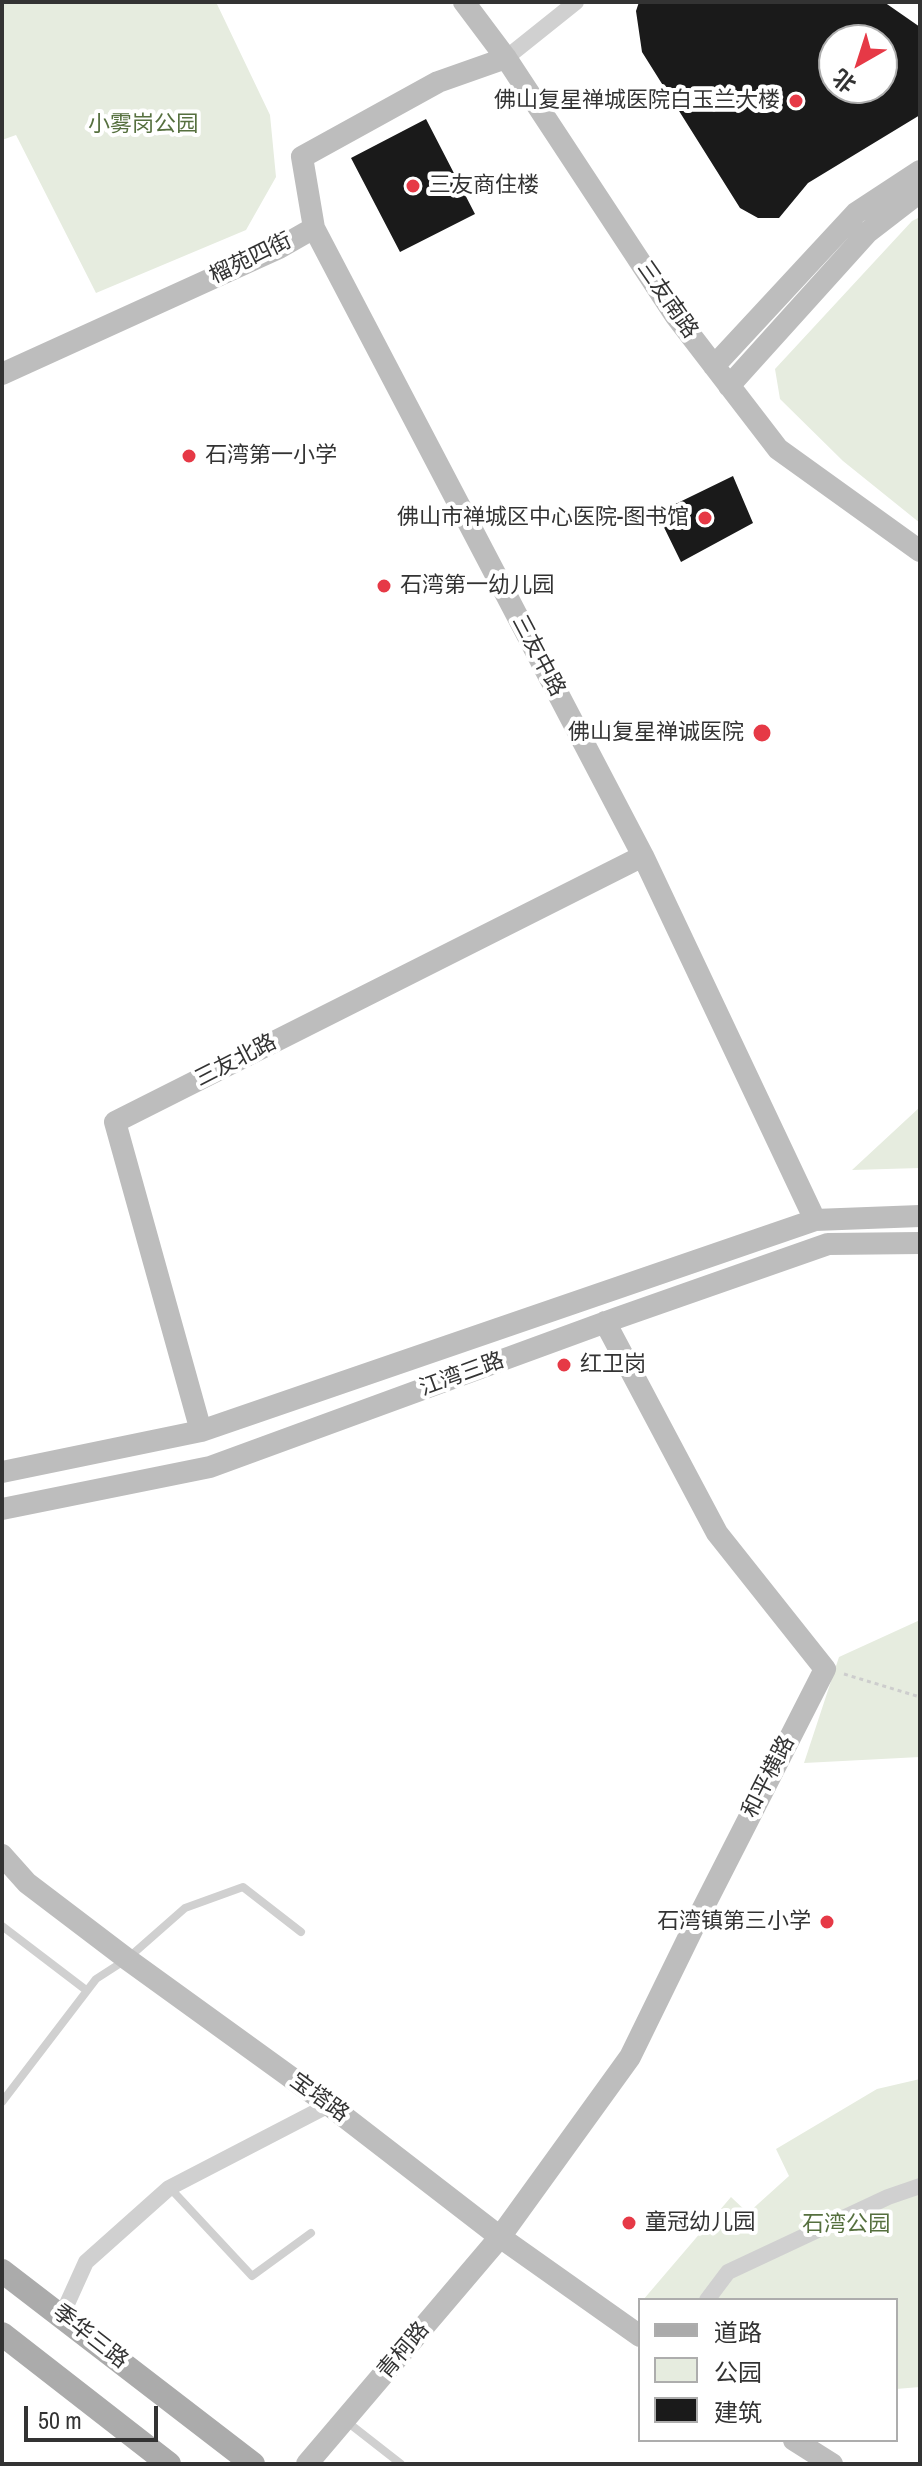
<!DOCTYPE html>
<meta charset="utf-8">
<style>
body{margin:0}
#map{position:relative;width:922px;height:2466px;overflow:hidden;background:#fff;font-family:"Archivo Narrow","Noto Sans SC",sans-serif}
canvas{display:block}
.frame{position:absolute;inset:0;border:4px solid #333;pointer-events:none}
.legend{position:absolute;left:638px;top:2298px;width:260px;height:144px;box-sizing:border-box;background:#fff;border:2px solid #adadad;margin:0;padding:10px 14px;list-style:none;font-size:24px;color:#333}
.legend li{display:flex;align-items:center;gap:16px;height:40px}
.legend b{width:40px;border:2px solid #adadad}
.north{position:absolute;left:818px;top:24px;width:80px;height:80px;box-sizing:border-box;background:#fff;border:2px solid #adadad;border-radius:50%;rotate:219deg;font-size:22px;font-weight:700;line-height:32px;text-align:center;color:#333}
.north::after{content:'';display:block;margin:auto;width:28px;height:36px;background:#e63946;clip-path:polygon(50% 0,100% 100%,50% 72%,0 100%)}
.scale{position:absolute;left:24px;top:2406px;width:134px;height:36px;box-sizing:border-box;border:4px solid #333;border-top:0;padding-left:10px;font-size:24px;line-height:28px;white-space:nowrap;color:#333;-webkit-text-stroke:6px #fff;paint-order:stroke}
</style>
<div id="map">
<canvas width="922" height="2466"></canvas>
<div class="frame"></div>
<ul class="legend">
<li><b style="height:10px;background:#ababab"></b>道路</li>
<li><b style="height:22px;background:#e6ecdf"></b>公园</li>
<li><b style="height:22px;background:#1a1a1a"></b>建筑</li>
</ul>
<div class="north">北</div>
<div class="scale">50 m</div>
</div>
<script>
const c = document.querySelector('canvas').getContext('2d');
c.lineJoin = 'round';
function fillPath(path, color) {
  c.fillStyle = color;
  c.fill(path, 'evenodd');
}
function toPath(rows) {
  const path = new Path2D();
  for (const r of rows) {
    path.moveTo(r[0], r[1]);
    for (let i = 2; i < r.length; i += 2) path.lineTo(r[i], r[i + 1]);
  }
  return path;
}
function strokePath(path, color, width, dash) {
  c.strokeStyle = color;
  c.lineWidth = width;
  c.lineCap = dash ? 'butt' : 'round';
  c.setLineDash(dash || []);
  c.stroke(path);
}
function write(font, color, halo, rows, align = 'center') {
  c.font = font + ' "Archivo Narrow","Noto Sans SC",sans-serif';
  c.lineWidth = 8;
  c.setLineDash([]);
  c.textBaseline = 'middle';
  c.strokeStyle = halo;
  c.fillStyle = color;
  for (const [text, x, y, turn = 0] of rows) {
    c.save();
    c.translate(x, y);
    c.rotate((+turn || 0) * Math.PI / 180);
    c.textAlign = isNaN(turn) ? turn : align;
    if (halo) c.strokeText(text, 0, 0);
    c.fillText(text, 0, 0);
    c.restore();
  }
}
const green = toPath([
 [2,2,216,2,270,115,276,177,246,230,96,293,16,135,2,140],
 [920,217,920,523,843,461,780,399,775,369,912,221],
 [920,1107,920,1168,852,1170],
 [920,1620,920,1757,804,1763,839,1657],
 [920,2079,920,2387,896,2389,896,2300,643,2300,731,2197,748,2213,789,2176,776,2149,877,2089]
]);
const building = toPath([
 [639,2,884,2,920,27,920,115,808,183,779,218,758,218,740,208,642,52,636,11],
 [834,40,882,40,882,88,834,88],
 [426,119,475,214,400,252,351,158],
 [733,476,753,523,681,562,657,513]
]);
const path = toPath([
 [844,1674,920,1697]
]);
const lane = toPath([
 [2,1926,86,1990],
 [2,2102,96,1979,127,1959,185,1908,243,1887,301,1932],
 [170,2188,252,2276,311,2233],
 [346,2421,401,2464]
]);
const street = toPath([
 [506,58,576,2],
 [707,2300,728,2272,888,2197,920,2186],
 [62,2315,86,2262,169,2188,329,2105]
]);
const secondary = toPath([
 [464,2,506,58,675,315,778,449,920,551],
 [314,228,643,856,815,1220],
 [714,366,856,213,920,171],
 [2,374,279,248,314,228,302,157,438,82,506,58],
 [729,386,868,232,920,192],
 [201,1431,115,1122,643,856],
 [2,1472,201,1431,815,1220,920,1216],
 [2,1509,210,1467,617,1318,828,1244,920,1243],
 [2,1855,27,1883,127,1959,329,2105,500,2237,640,2336],
 [794,2440,832,2464],
 [307,2464,500,2237,630,2057,697,1920,825,1669,717,1533,605,1322]
]);
const primary = toPath([
 [2,2271,253,2464],
 [2,2334,169,2464]
]);
const markers = [
 [796,101,8,"#e63946"],
 [413,186,8,"#e63946"],
 [189,456,8,"#e63946"],
 [705,518,8,"#e63946"],
 [384,586,8,"#e63946"],
 [762,733,10,"#e63946"],
 [564,1365,8,"#e63946"],
 [827,1922,8,"#e63946"],
 [629,2223,8,"#e63946"]
];
const poiNames = [
 ["佛山复星禅城医院白玉兰大楼",780,101,"right"],
 ["三友商住楼",429,186],
 ["石湾第一小学",205,456],
 ["佛山市禅城区中心医院-图书馆",689,518,"right"],
 ["石湾第一幼儿园",400,586],
 ["佛山复星禅诚医院",744,733,"right"],
 ["红卫岗",580,1365],
 ["石湾镇第三小学",811,1922,"right"],
 ["童冠幼儿园",645,2223]
];
const parkNames = [
 ["小雾岗公园",143,125],
 ["石湾公园",846,2225]
];
const streetNames = [
 ["榴苑四街",251,259,-26],
 ["三友南路",667,300,55],
 ["三友中路",538,656,62],
 ["三友北路",236,1061,-27],
 ["江湾三路",462,1375,-20],
 ["和平横路",769,1777,-63],
 ["宝塔路",319,2098,36],
 ["季华三路",90,2337,38],
 ["青柯路",404,2351,-50]
];
fillPath(green, '#e6ecdf');
fillPath(building, '#1a1a1a');
strokePath(path, '#cdcdcd', 3, [4, 4]);
strokePath(lane, '#d0d0d0', 8);
strokePath(street, '#d0d0d0', 16);
strokePath(secondary, '#bdbdbd', 22);
strokePath(primary, '#ababab', 24);
for (const [x, y, r, color] of markers) {
  const dot = new Path2D();
  dot.arc(x, y, r, 0, 2 * Math.PI);
  c.fillStyle = color;
  c.fill(dot);
  strokePath(dot, '#fff', 3);
}
write('22px', '#333', '#fff', poiNames, 'left');
write('22px', '#56703f', '#fff', parkNames);
write('22px', '#333', '#fff', streetNames);
</script>
